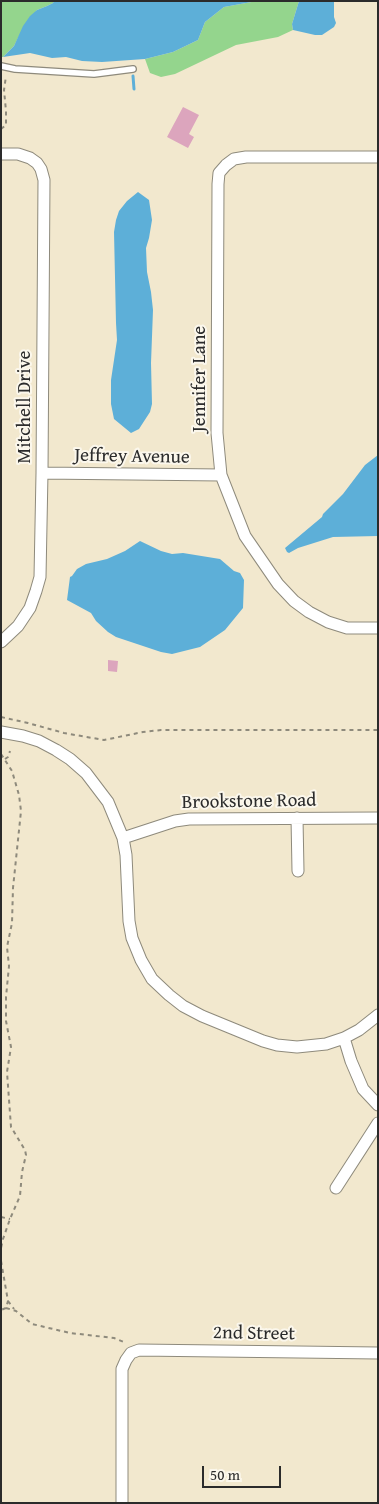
<!DOCTYPE html>
<style>
body{margin:0}
#map{position:relative;width:379px;height:1504px;overflow:hidden;background:#f2e8ce;font-family:"Gentium Book Plus",serif}
canvas{display:block}
.frame{position:absolute;inset:0;border:2px solid #2b2b2b;pointer-events:none}
.scale{position:absolute;left:202px;top:1466px;width:79px;height:22px;box-sizing:border-box;border:2px solid #2b2b2b;border-top:0;padding-left:6px;font-size:15px;line-height:18px;white-space:nowrap;color:#2b2b2b;-webkit-text-stroke:4px #fbf7ec;paint-order:stroke}
</style>
<div id="map">
<canvas width="379" height="1504"></canvas>
<div class="frame"></div>
<div class="scale">50 m</div>
</div>
<script>
const c = document.querySelector('canvas').getContext('2d');
c.lineJoin = 'round';
function fillPath(path, color) {
  c.fillStyle = color;
  c.fill(path, 'evenodd');
}
function toPath(rows) {
  const path = new Path2D();
  for (const r of rows) {
    path.moveTo(r[0], r[1]);
    for (let i = 2; i < r.length; i += 2) path.lineTo(r[i], r[i + 1]);
  }
  return path;
}
function strokePath(path, color, width, dash) {
  c.strokeStyle = color;
  c.lineWidth = width;
  c.lineCap = dash ? 'butt' : 'round';
  c.setLineDash(dash || []);
  c.stroke(path);
}
function write(font, color, halo, rows, align = 'center') {
  c.font = font + ' "Gentium Book Plus",serif';
  c.lineWidth = 4;
  c.setLineDash([]);
  c.textBaseline = 'middle';
  c.strokeStyle = halo;
  c.fillStyle = color;
  for (const [text, x, y, turn = 0] of rows) {
    c.save();
    c.translate(x, y);
    c.rotate((+turn || 0) * Math.PI / 180);
    c.textAlign = isNaN(turn) ? turn : align;
    if (halo) c.strokeText(text, 0, 0);
    c.fillText(text, 0, 0);
    c.restore();
  }
}
const green = toPath([
 [1,1,54,1,53,3,47,6,37,10,18,38,14,46,3,57,1,57],
 [257,1,299,1,292,24,293,30,278,37,236,45,175,74,161,77,150,73,145,59,173,52,198,40,205,22,224,7]
]);
const water = toPath([
 [54,1,257,1,224,7,205,22,198,40,173,52,145,59,102,62,82,61,66,57,52,58,30,53,3,57,14,46,23,26,30,16,37,10,47,6,53,3],
 [299,1,334,1,334,17,336,23,334,27,322,35,315,35,293,30,292,24],
 [138,192,149,200,152,220,149,238,146,248,147,272,151,292,153,310,151,363,152,404,150,412,139,429,131,433,114,419,111,404,111,380,117,340,116,323,114,232,116,220,119,211,127,201],
 [378,455,378,536,333,537,298,548,289,553,287,552,285,548,322,517,323,514,343,494,365,465],
 [140,541,161,551,172,554,183,553,220,559,234,571,240,573,244,580,243,608,225,630,200,647,172,654,161,652,116,637,108,632,96,621,91,613,67,600,70,577,72,576,77,569,86,564,107,559,125,551]
]);
const stream = toPath([
 [133,76,134,89]
]);
const building = toPath([
 [183,107,199,115,189,134,194,137,188,148,167,137],
 [108,660,118,661,117,672,108,671]
]);
const path = toPath([
 [1,129,6,125,6,111,4,90,6,76],
 [1,717,28,723,64,733,104,740,143,732,161,730,378,730],
 [1,754,12,771,19,795,21,811,13,888,12,923,7,947,9,966,6,997,6,1021,11,1047,7,1072,11,1127,25,1150,26,1155,22,1172,20,1196,10,1219,3,1239,1,1248],
 [5,759,8,757,10,751],
 [1,1217,10,1219],
 [1,1261,8,1301,6,1308,1,1310],
 [8,1301,14,1309],
 [6,1308,16,1311,32,1324,70,1333,114,1338,126,1343]
]);
const lane = toPath([
 [1,66,15,69,94,74,133,69]
]);
const street = toPath([
 [1,154,18,154,30,158,37,163,41,169,44,180,42,473,40,577,36,591,30,608,18,626,1,642],
 [378,157,246,157,234,159,226,165,219,173,218,184,217,433,221,475,245,536,278,584,294,601,309,612,328,622,347,628,378,628],
 [42,473,221,475],
 [1,732,23,736,39,741,56,750,70,759,86,773,108,802,123,838,126,855,129,921,132,938,141,960,152,979,169,995,183,1006,202,1016,263,1041,277,1045,297,1047,326,1044,344,1038,359,1030,378,1015],
 [297,818,298,871],
 [123,838,175,821,189,819,378,818],
 [344,1038,351,1061,363,1089,378,1105],
 [336,1188,378,1123],
 [122,1503,122,1369,126,1360,131,1353,139,1350,378,1353]
]);
const streetNames = [
 ["Jennifer Lane",200,379,-90],
 ["Mitchell Drive",25,407,-90],
 ["Jeffrey Avenue",132,457,1],
 ["Brookstone Road",249,802,-1],
 ["2nd Street",254,1334,1]
];
fillPath(green, '#94d58d');
fillPath(water, '#5dafd8');
strokePath(stream, '#5dafd8', 3);
fillPath(building, '#dca5bd');
strokePath(lane, '#8e8a7c', 8);
strokePath(street, '#8e8a7c', 13);
strokePath(path, '#8e8a7c', 2, [4, 4]);
strokePath(lane, '#fff', 5.5);
strokePath(street, '#fff', 11);
write('19px', '#2b2b2b', '#fbf7ec', streetNames);
</script>
